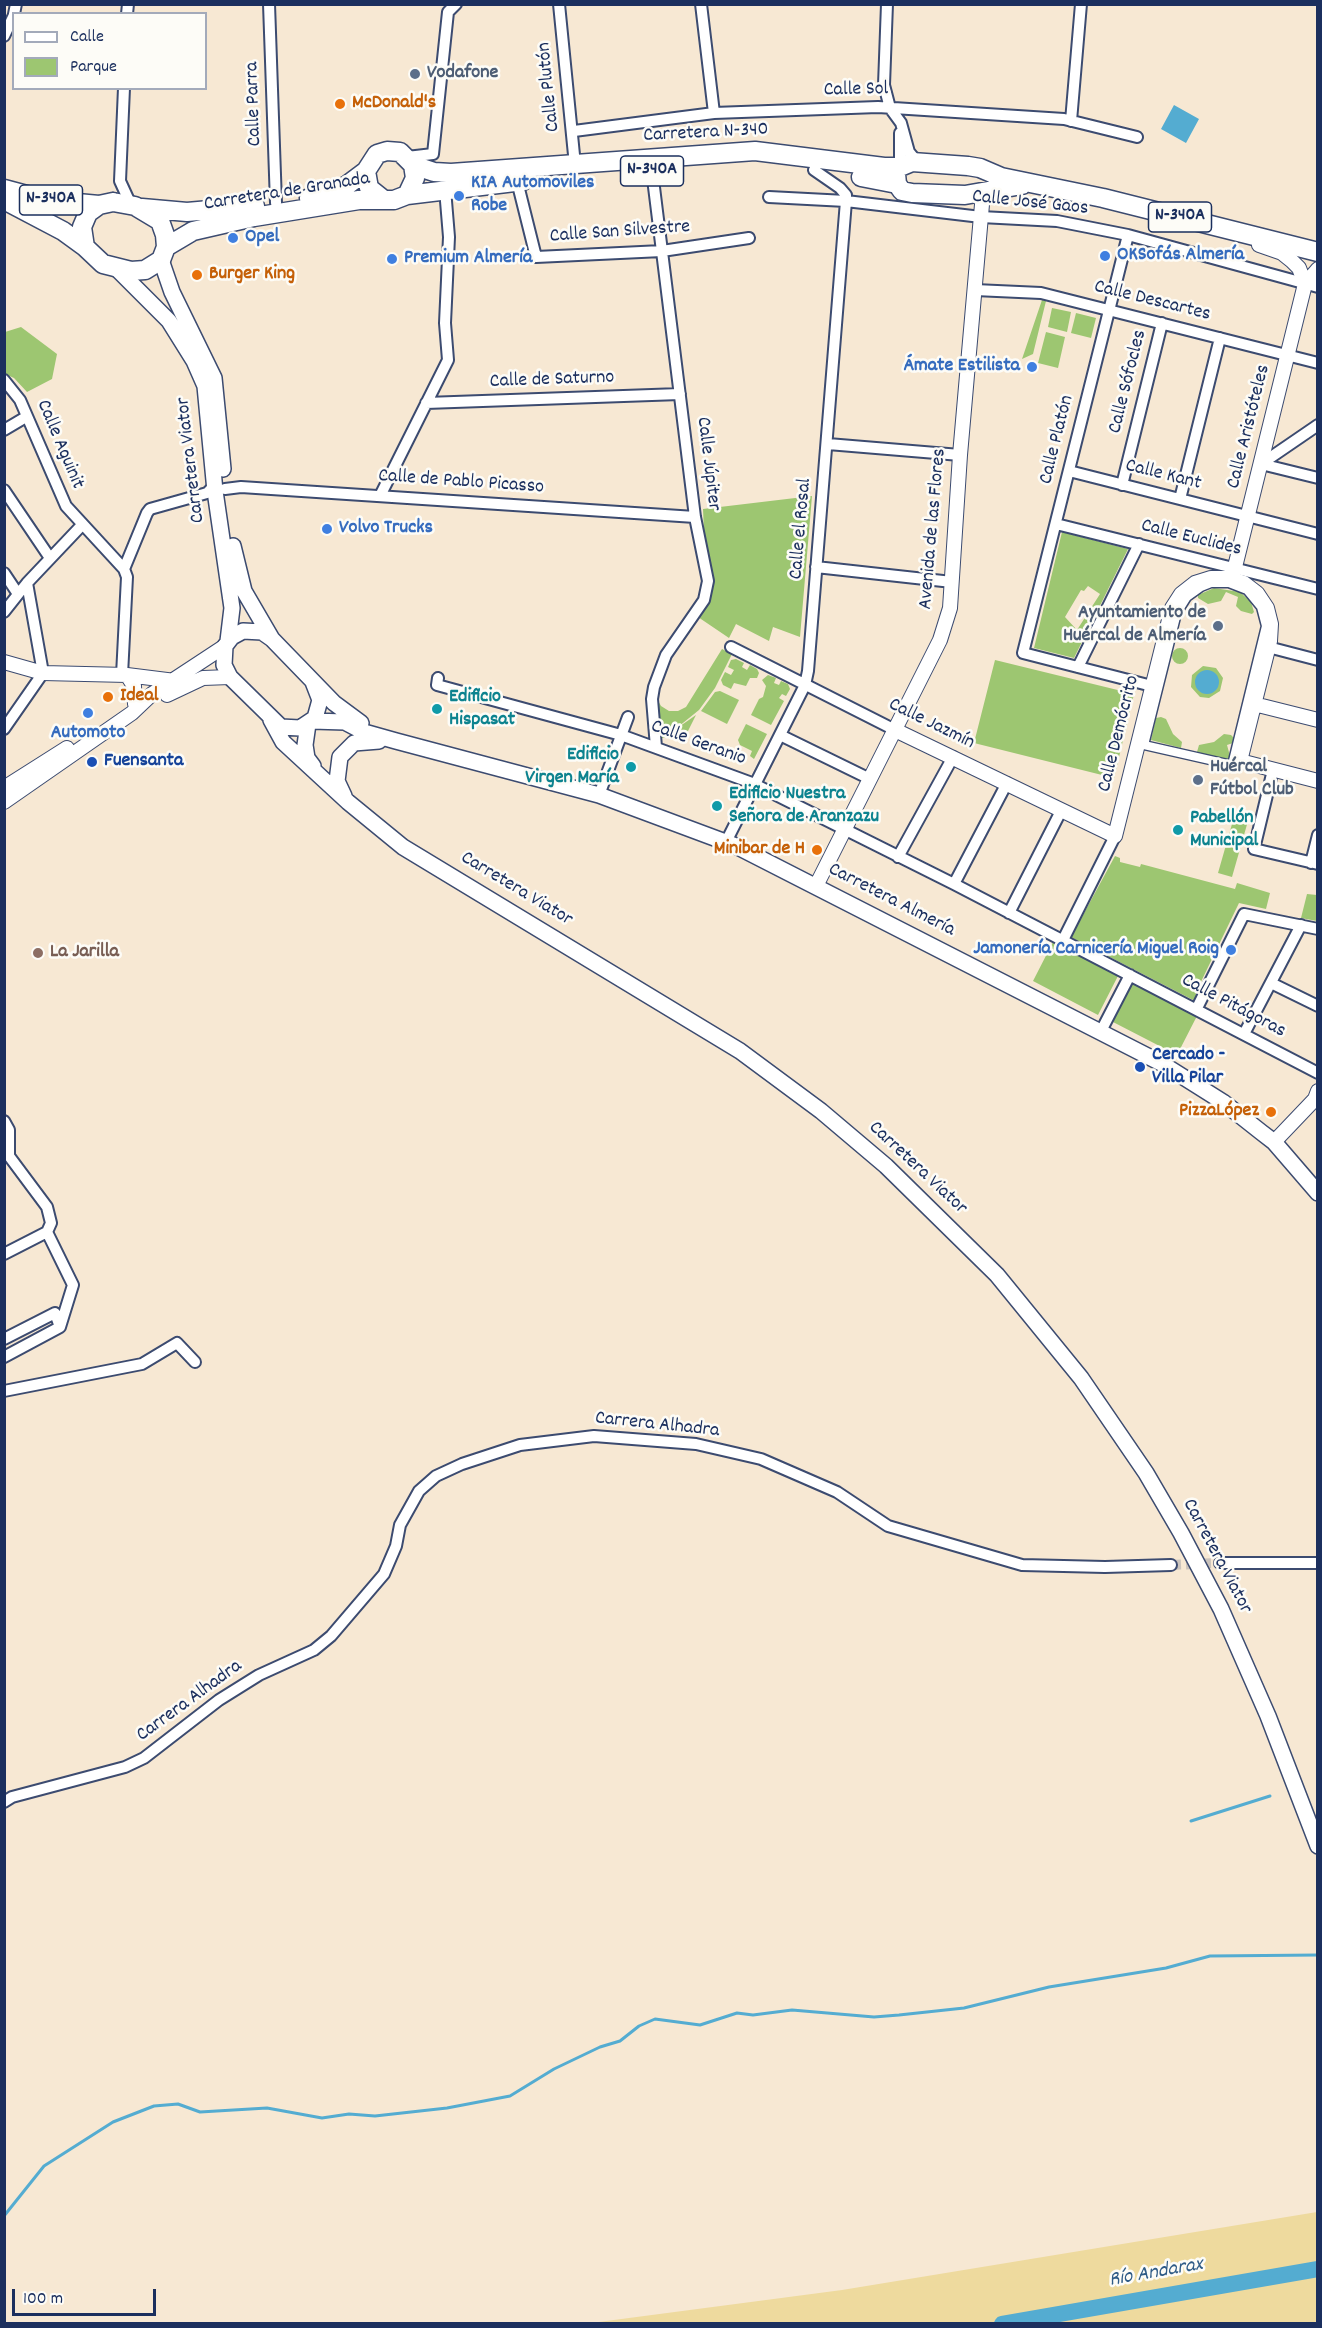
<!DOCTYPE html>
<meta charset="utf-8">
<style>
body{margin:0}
#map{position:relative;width:1322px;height:2328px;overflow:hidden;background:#f7e8d3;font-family:Dekko,sans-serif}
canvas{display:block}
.frame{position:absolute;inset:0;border:6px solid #1b2f5e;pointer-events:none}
.legend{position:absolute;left:12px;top:12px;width:195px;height:78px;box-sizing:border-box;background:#fdfcf7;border:2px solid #a3aaba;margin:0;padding:8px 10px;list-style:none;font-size:18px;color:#1b2f5e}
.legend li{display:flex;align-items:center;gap:12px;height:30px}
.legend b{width:30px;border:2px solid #a3aaba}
.scale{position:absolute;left:12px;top:2289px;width:144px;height:27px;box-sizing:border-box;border:3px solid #1b2f5e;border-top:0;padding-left:8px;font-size:18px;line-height:21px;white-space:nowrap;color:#1b2f5e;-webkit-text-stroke:4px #fdfcf7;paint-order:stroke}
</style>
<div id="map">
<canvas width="1322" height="2328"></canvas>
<div class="frame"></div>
<ul class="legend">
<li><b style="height:8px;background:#fff"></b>Calle</li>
<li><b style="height:16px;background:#9dc671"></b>Parque</li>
</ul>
<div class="scale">100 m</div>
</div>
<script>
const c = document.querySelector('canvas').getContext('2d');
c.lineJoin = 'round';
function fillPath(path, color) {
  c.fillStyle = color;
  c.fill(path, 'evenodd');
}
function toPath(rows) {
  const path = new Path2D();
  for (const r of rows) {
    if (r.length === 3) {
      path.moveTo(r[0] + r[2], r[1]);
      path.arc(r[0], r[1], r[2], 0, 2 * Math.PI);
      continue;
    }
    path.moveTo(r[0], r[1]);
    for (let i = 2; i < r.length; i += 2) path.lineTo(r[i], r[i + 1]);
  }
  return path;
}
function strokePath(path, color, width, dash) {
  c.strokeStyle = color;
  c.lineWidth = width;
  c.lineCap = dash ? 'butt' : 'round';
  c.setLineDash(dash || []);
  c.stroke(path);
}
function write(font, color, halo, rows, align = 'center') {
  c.font = font + ' Dekko,sans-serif';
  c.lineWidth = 5;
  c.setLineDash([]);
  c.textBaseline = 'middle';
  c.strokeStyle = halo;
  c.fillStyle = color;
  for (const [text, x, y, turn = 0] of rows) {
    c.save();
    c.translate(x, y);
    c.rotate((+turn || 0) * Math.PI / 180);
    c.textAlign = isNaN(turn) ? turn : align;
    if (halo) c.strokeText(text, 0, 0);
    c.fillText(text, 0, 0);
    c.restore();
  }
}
const green = toPath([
 [1042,300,1046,301,1033,354,1022,359],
 [1052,308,1071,312,1067,332,1048,327],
 [1076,313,1096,318,1091,338,1071,333],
 [21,327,57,354,52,379,27,392,14,378,5,374,5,332],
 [1046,332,1065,337,1058,368,1038,363],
 [812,496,800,637,773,627,769,641,736,624,729,638,698,617,707,600,703,509],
 [1062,532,1128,549,1074,658,1034,648],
 [1088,586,1100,594,1077,630,1065,617,1081,590,1084,591],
 [1214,588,1240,592,1251,602,1254,612,1252,614,1241,611,1236,606,1238,597,1226,592,1221,601,1208,604,1198,598,1198,595],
 [1180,656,8],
 [722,649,732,654,715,688,699,710,673,731,696,715,683,741,668,736,660,739,656,697,661,706,669,711,678,711,686,707],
 [736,659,744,663,742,667,747,670,750,665,757,669,759,673,757,678,750,678,746,686,734,683,731,689,723,685,721,680,725,672,731,675,734,670,728,667,731,660],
 [995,660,1134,694,1114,778,974,743],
 [1203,666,1216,668,1223,678,1220,691,1209,698,1200,697,1191,687,1192,675],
 [768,675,776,678,774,683,779,685,781,681,788,684,790,689,786,696,782,694,779,698,784,701,771,725,751,715,759,699,763,697,766,686,762,680],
 [720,691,739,700,727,724,701,711,715,692],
 [1161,717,1166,719,1173,734,1182,742,1181,748,1151,740,1156,718],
 [746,724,767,734,754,759,750,756,752,751,740,745,738,740],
 [1224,734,1231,735,1234,738,1233,743,1227,745,1230,756,1227,760,1197,752,1199,745,1214,742],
 [1234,817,1248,821,1232,877,1218,873],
 [1115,856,1120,858,1120,862,1140,867,1141,864,1235,889,1237,883,1270,893,1266,909,1239,903,1197,990,1195,1001,1071,937],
 [1307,894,1317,895,1317,921,1301,918],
 [1054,940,1119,974,1098,1015,1033,981],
 [1133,982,1198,1014,1177,1055,1113,1022]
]);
const sand = toPath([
 [1317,2212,1317,2323,591,2323,842,2290]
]);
const water = toPath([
 [1174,105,1199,119,1186,143,1161,129],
 [1207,682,12]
]);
const stream = toPath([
 [1191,1821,1270,1796],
 [4,2216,44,2166,113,2122,154,2106,178,2104,200,2112,267,2108,322,2118,349,2114,375,2116,447,2108,510,2096,554,2069,600,2047,620,2041,639,2026,655,2019,700,2025,737,2013,753,2015,792,2010,874,2017,899,2015,964,2008,1049,1987,1166,1968,1210,1956,1318,1955]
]);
const river = toPath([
 [1002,2324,1318,2269]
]);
const minorTunnel = toPath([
 [1171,1565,1220,1563]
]);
const pedestrian = toPath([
 [1211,583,1229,583,1247,590,1261,607,1266,626,1232,765,1144,745,1177,613,1187,597,1201,587,1211,583]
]);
const minor = toPath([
 [269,4,276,203],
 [559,4,575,165],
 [701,4,714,113],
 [887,4,884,85,890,108,901,123,909,152,918,163],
 [14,14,16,4],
 [127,14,128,4],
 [4,36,14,15],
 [124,88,120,181,131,205],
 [1071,121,1081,4],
 [574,131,714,113,878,107,1064,119,1137,137],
 [407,157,433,154,448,12,456,4],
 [900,167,900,133],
 [652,171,695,517,708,581,704,600,666,655,654,687,652,699,656,747],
 [517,181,536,257,662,251,749,238],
 [769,197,846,201,981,217,1057,221,1128,235,1318,287],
 [1128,235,1023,653,1152,686],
 [975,290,1041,293,1318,363],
 [4,380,20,400,66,506,124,569],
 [426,403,680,394],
 [4,430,26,417],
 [828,444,960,455],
 [1261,464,1318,425],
 [1261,464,1318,478],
 [1069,471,1318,534],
 [1122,485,1162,323],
 [225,489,241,487,695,517],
 [4,490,50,558],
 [380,496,448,360,445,323,449,237,445,189],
 [1180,499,1220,338],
 [1056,524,1318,589],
 [816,567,952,582],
 [4,573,18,594],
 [4,612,27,583,82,525],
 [731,647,895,730],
 [1268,647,1318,660],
 [1078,667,1139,544],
 [122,675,127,577,124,569,147,513,150,509,207,493,215,485],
 [438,678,437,685,621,735,752,783,954,884,1318,1073],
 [4,729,43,673,27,583],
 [780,735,870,779],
 [1273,770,1254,849,1318,864],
 [599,795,628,717],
 [726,842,805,685,808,671,846,201,846,195,840,188,814,170],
 [898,857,953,757],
 [1311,863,1318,835],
 [954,884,1007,783],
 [1009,913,1061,811],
 [1063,940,1115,836],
 [1271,983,1318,1006],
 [1197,1008,1244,914,1318,929],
 [1245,1032,1301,925],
 [1100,1033,1130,975],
 [4,1121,9,1130,9,1156,47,1207,51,1223,47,1232,4,1254],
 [47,1232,73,1285,60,1327],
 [4,1339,55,1313,60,1327],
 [4,1357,60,1327],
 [4,1391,142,1364,177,1343,195,1362],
 [1220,1563,1318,1563],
 [4,1802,12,1797,125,1767,144,1758,219,1700,259,1675,314,1650,331,1636,384,1574,396,1546,400,1525,419,1491,436,1476,462,1464,520,1445,594,1436,696,1444,761,1459,837,1492,888,1526,1022,1565,1105,1567,1171,1565]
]);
const tertiary = toPath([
 [1259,245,1282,253,1292,261,1299,268,1305,284],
 [1232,579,1305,284,1318,269],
 [4,662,43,673,127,675,175,681],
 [127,675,134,686,135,704],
 [167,695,203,678,230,677],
 [1254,704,1318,720],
 [895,730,1115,836,1172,608,1181,594,1195,583,1211,578,1228,578,1244,583,1257,593,1267,608,1271,624,1270,641,1240,761,1318,781],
 [4,788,67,748],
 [4,802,132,713,152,694,225,646],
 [816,886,940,640,950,608,960,455,983,193],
 [1274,1142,1315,1099,1318,1091]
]);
const secondary = toPath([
 [161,260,172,292,214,378,223,469],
 [117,269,169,321,194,361,205,386,215,491,232,608,228,641],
 [233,546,244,591,272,639],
 [313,682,320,700,315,718,300,728,281,727,230,677,224,665,225,646,232,637,243,631,262,632,272,639,334,703,361,723],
 [271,720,283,742,348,802,403,847,740,1051,821,1111,886,1166,997,1275,1081,1378,1146,1473,1181,1533,1221,1609,1268,1716,1318,1846],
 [312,721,345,722,364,732,396,741,599,795,736,846,1161,1063,1223,1102,1261,1132,1274,1142,1318,1193],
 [308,724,305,745,307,758,313,766],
 [344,796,337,781,340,757,354,743,379,741]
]);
const trunk = toPath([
 [413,165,434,172,451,173,755,151,884,167,900,167,912,162,968,166,980,168,1001,177,1103,198,1318,252],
 [896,174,897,184,902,191,912,193,965,195,1022,185],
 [861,177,897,184],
 [4,189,45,200,99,205],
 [309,198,346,186,366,171],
 [4,200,63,231,85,247],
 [384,200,369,188,366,171,377,154,387,151,400,152,413,165,415,178,407,195],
 [113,202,135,206,160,221,165,235,166,247,161,260,145,270,131,271,103,264,85,247,82,227,88,213,99,205,113,202],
 [142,208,187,212,255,206],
 [166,247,193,231,254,217,359,200,394,200,407,195,523,181]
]);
const markers = [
 [415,74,6,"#5c6f8a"],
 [340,104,6,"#e8710a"],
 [459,196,6,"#3f7fe0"],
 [233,238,6,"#3f7fe0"],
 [1105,256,6,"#3f7fe0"],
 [392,259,6,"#3f7fe0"],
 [197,275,6,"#e8710a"],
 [1032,367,6,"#3f7fe0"],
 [327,529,6,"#3f7fe0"],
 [1218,626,6,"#5c6f8a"],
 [108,697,6,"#e8710a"],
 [437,709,6,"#0f9aa8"],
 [88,713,6,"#3f7fe0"],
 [92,762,6,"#1a4fb4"],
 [631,767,6,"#0f9aa8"],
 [1198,780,6,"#5c6f8a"],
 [717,806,6,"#0f9aa8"],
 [1178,830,6,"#0f9aa8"],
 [817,850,6,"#e8710a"],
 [1231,950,6,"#3f7fe0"],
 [38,953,6,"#8d6e63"],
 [1140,1067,6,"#1a4fb4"],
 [1271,1112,6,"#e8710a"]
];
const shields = [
 [652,171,63],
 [51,200,63],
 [1180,217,63]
];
const shieldNames = [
 ["N-340A",652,171],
 ["N-340A",51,200],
 ["N-340A",1180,217]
];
const serviceNames = [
 ["Vodafone",427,74],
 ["Ayuntamiento de",1206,614,"right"],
 ["Huércal de Almería",1206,637,"right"],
 ["Huércal",1210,768],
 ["Fútbol Club",1210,791]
];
const streetNames = [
 ["Calle Plutón",550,87,-96],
 ["Calle Sol",856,91,-1],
 ["Calle Parra",255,104,-92],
 ["Carretera N-340",706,134,-3],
 ["Carretera de Granada",287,193,-9],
 ["Calle José Gaos",1030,204,6],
 ["Calle San Silvestre",620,233,-4],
 ["Calle Descartes",1152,302,14],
 ["Calle de Saturno",552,381,-2],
 ["Calle Sófocles",1129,382,-76],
 ["Calle Aristóteles",1250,427,-76],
 ["Calle Platón",1058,440,-76],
 ["Calle Aguinit",59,445,67],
 ["Carretera Viator",192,460,-97],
 ["Calle Júpiter",707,464,83],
 ["Calle Kant",1163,476,14],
 ["Calle de Pablo Picasso",461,483,4],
 ["Calle el Rosal",802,529,-85],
 ["Avenida de las Flores",934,529,-85],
 ["Calle Euclides",1191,539,14],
 ["Calle Jazmín",931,725,26],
 ["Calle Demócrito",1120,734,-76],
 ["Calle Geranio",698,744,20],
 ["Carretera Viator",516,890,31],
 ["Carretera Almería",891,901,27],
 ["Calle Pitágoras",1233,1007,28],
 ["Carretera Viator",917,1169,43],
 ["Carrera Alhadra",657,1426,6],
 ["Carretera Viator",1216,1557,62],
 ["Carrera Alhadra",190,1702,-36]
];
const foodNames = [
 ["McDonald's",352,104],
 ["Burger King",209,275],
 ["Ideal",120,697],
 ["Minibar de H",805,850,"right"],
 ["PizzaLópez",1259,1112,"right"]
];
const shopNames = [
 ["KIA Automoviles",471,184],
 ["Robe",471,207],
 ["Opel",245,238],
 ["OKSofás Almería",1117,256],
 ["Premium Almería",404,259],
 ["Ámate Estilista",1020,367,"right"],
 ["Volvo Trucks",339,529],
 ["Automoto",88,734,"center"],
 ["Jamonería Carnicería Miguel Roig",1219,950,"right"]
];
const cultureNames = [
 ["Edificio",449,698],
 ["Hispasat",449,721],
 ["Edificio",619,756,"right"],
 ["Virgen María",619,779,"right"],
 ["Edificio Nuestra",729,795],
 ["Señora de Aranzazu",729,818],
 ["Pabellón",1190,819],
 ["Municipal",1190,842]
];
const transitNames = [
 ["Fuensanta",104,762],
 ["Cercado -",1152,1056],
 ["Villa Pilar",1152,1079]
];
const educationNames = [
 ["La Jarilla",50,953]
];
const waterNames = [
 ["Río Andarax",1156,2274,-10]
];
fillPath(green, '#9dc671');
fillPath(sand, '#eeda9e');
fillPath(water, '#54acd1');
strokePath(stream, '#54acd1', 3);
strokePath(river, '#54acd1', 16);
strokePath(minorTunnel, '#cbc3bc', 10, [10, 5]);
strokePath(pedestrian, '#3c4b70', 11);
strokePath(minor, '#3c4b70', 14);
strokePath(tertiary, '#3c4b70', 16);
strokePath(secondary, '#3c4b70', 18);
strokePath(trunk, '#3c4b70', 21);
strokePath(pedestrian, '#fff', 8);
strokePath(minor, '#fff', 10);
strokePath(tertiary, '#fff', 14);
strokePath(secondary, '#fff', 15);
strokePath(trunk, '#fff', 18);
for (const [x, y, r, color] of markers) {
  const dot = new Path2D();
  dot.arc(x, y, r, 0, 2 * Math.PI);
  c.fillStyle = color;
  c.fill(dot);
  strokePath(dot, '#fdfcf7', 2);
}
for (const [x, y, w] of shields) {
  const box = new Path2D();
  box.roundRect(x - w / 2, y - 15, w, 30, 4.5);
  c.fillStyle = '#fdfcf7';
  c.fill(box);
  strokePath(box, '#1b2f5e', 1.5);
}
write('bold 18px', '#1b2f5e', null, shieldNames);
write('bold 20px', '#4e5e75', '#fdfcf7', serviceNames, 'left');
write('20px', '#1b2f5e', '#fdfcf7', streetNames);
write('bold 20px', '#c56008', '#fdfcf7', foodNames, 'left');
write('bold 20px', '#366cbe', '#fdfcf7', shopNames, 'left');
write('bold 20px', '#0d838f', '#fdfcf7', cultureNames, 'left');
write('bold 20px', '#164399', '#fdfcf7', transitNames, 'left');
write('bold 20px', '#785e54', '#fdfcf7', educationNames, 'left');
write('italic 21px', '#2f5b86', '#fdfcf7', waterNames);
</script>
